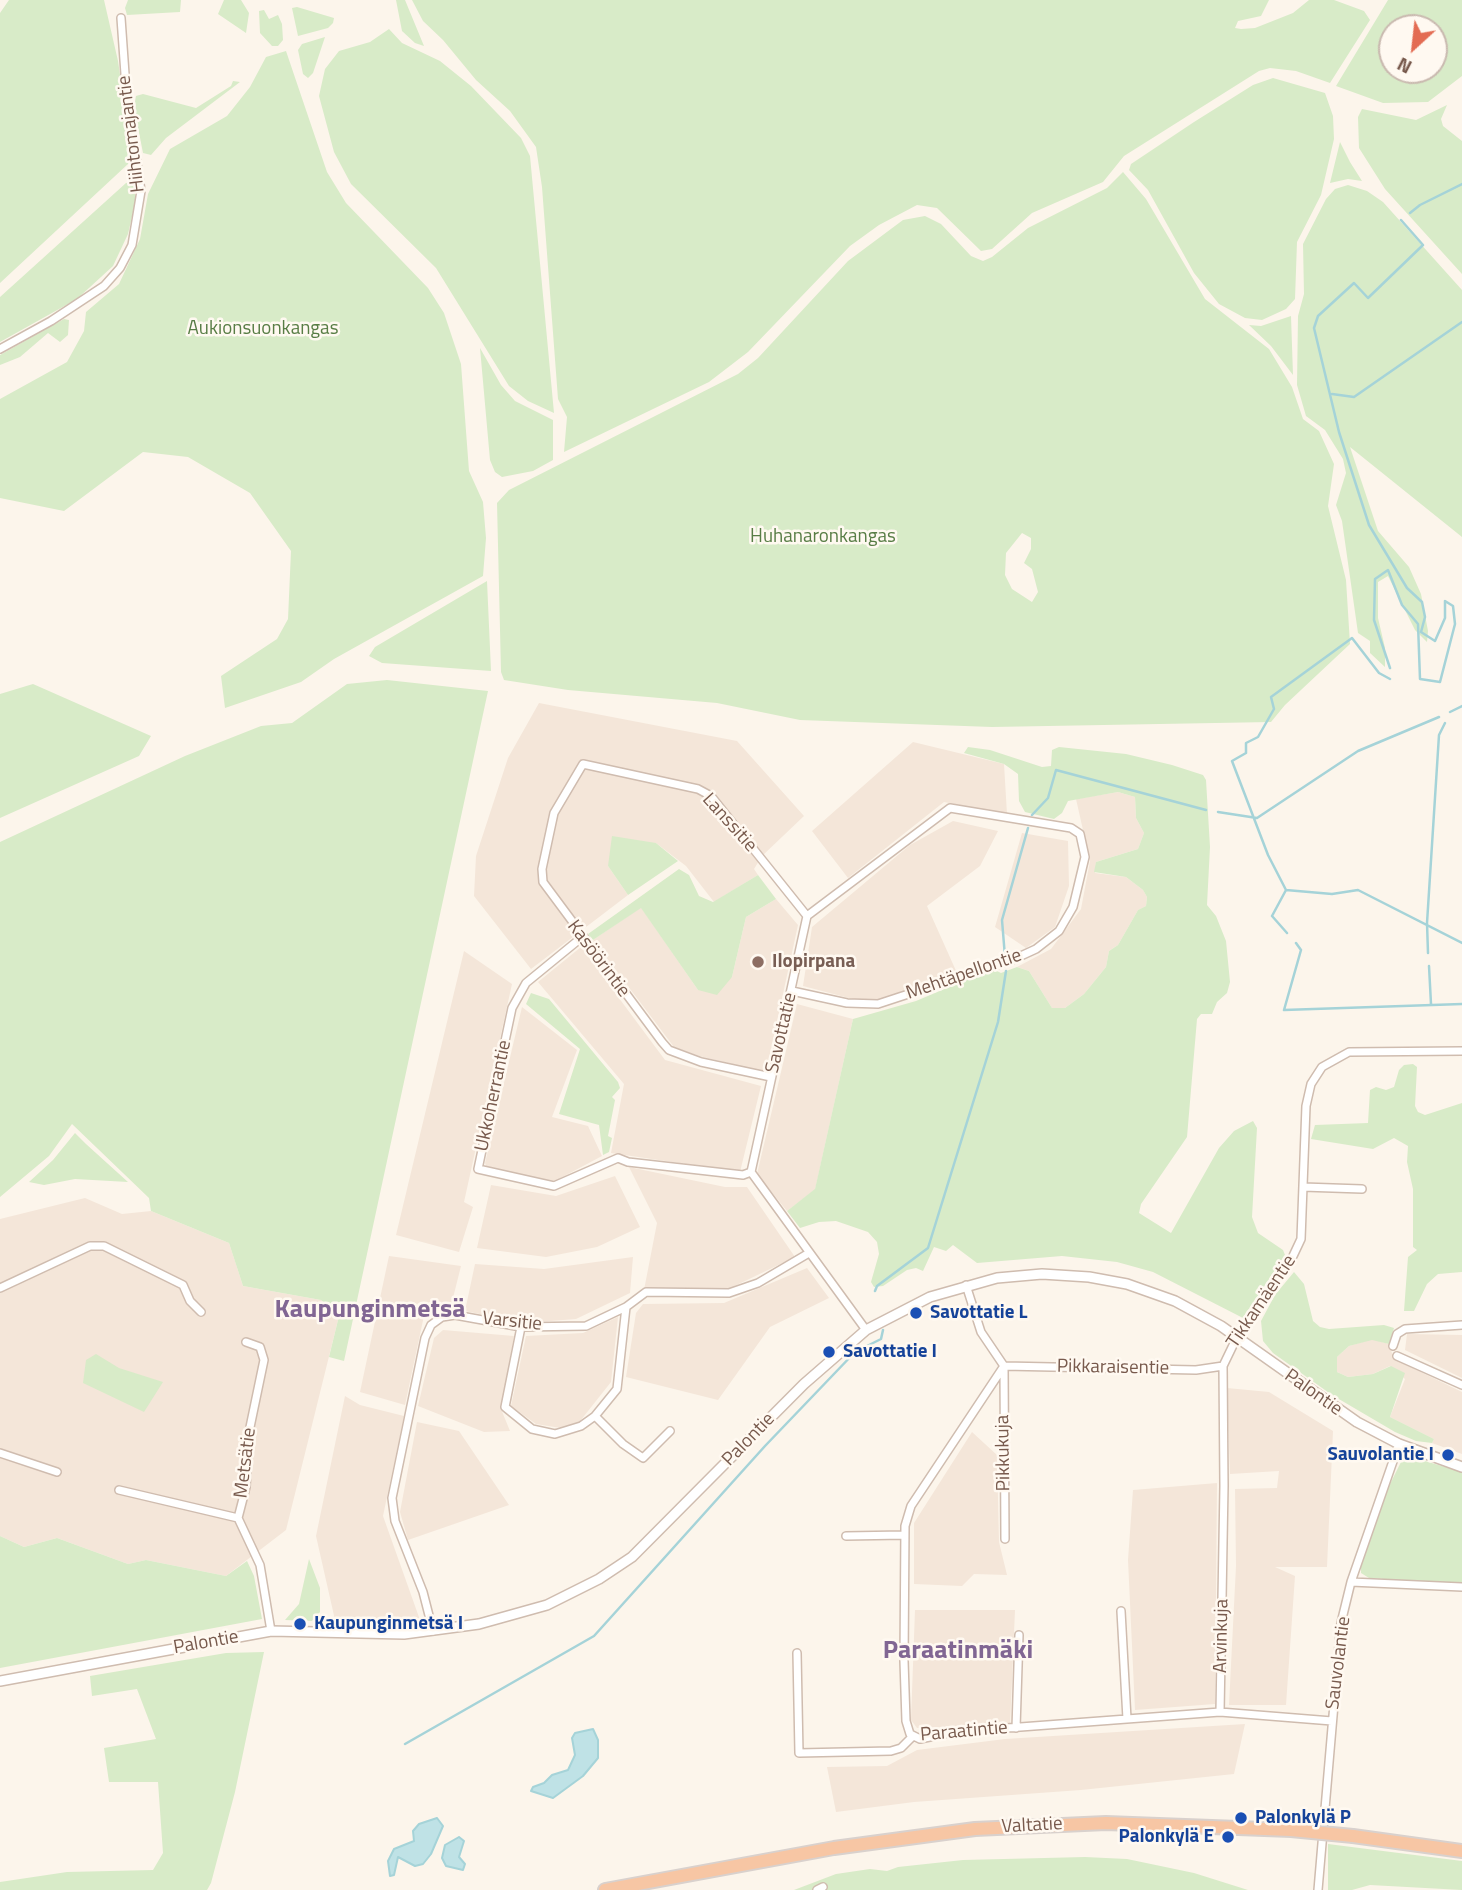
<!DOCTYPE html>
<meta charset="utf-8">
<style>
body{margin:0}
#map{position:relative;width:1462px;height:1890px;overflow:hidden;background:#fcf5eb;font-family:"Titillium Web",sans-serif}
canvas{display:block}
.north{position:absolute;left:1378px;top:14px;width:70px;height:70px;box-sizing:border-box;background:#fff9f1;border:2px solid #c9b9af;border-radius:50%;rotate:207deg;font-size:19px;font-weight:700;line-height:28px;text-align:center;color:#785a4d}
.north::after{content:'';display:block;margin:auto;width:24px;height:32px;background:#e36c53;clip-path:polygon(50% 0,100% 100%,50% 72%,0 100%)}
</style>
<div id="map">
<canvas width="1462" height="1890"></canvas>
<div class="north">N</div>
</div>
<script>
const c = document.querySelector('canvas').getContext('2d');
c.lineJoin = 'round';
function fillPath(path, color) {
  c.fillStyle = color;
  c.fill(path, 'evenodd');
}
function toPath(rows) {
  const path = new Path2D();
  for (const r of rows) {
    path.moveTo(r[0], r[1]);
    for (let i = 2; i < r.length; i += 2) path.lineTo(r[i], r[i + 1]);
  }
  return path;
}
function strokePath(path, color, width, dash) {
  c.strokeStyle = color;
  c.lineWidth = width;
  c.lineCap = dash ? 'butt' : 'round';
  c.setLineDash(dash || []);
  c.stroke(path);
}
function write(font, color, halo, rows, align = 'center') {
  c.font = font + ' "Titillium Web",sans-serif';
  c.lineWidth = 5;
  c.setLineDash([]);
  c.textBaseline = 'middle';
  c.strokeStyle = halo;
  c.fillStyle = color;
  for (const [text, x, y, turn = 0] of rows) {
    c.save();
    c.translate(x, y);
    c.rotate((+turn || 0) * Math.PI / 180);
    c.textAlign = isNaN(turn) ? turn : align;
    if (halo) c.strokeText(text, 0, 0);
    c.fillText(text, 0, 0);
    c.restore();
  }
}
const residential = toPath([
 [539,703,737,741,804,816,762,856,754,869,758,875,714,902,686,866,656,843,608,866,628,895,531,969,474,896,476,856,508,758],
 [913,742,1004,764,1007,814,944,802,848,878,812,831],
 [1118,792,1135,797,1136,818,1144,833,1138,849,1096,862,1095,873,1126,877,1143,890,1147,897,1146,906,1138,910,1118,945,1109,951,1106,967,1084,994,1065,1008,1052,1008,1029,971,1017,967,1051,949,1081,909,1090,861,1076,799],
 [953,821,998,831,980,866,927,906,957,973,868,1003,803,986,812,927,910,845],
 [1022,833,1068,841,1069,886,1055,927,1026,948,995,927],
 [776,899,798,925,766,1072,699,1056,674,1047,593,940,641,907,698,990,732,977,746,917],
 [581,947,665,1060,761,1086,740,1172,611,1153,624,1084,538,982],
 [464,951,512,984,464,1202,473,1207,459,1252,396,1235],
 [797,1004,853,1019,815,1190,787,1211,757,1174],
 [522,1007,577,1050,552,1117,588,1126,602,1156,553,1182,487,1168,485,1163],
 [629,1167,725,1187,747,1187,795,1257,720,1293,644,1290,657,1223],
 [615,1176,640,1227,597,1247,546,1257,477,1248,491,1185,556,1196],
 [85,1198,122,1214,151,1211,229,1243,243,1286,321,1300,339,1316,286,1530,226,1576,146,1560,128,1564,57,1538,24,1547,0,1536,0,1219],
 [389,1256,461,1266,450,1310,425,1311,405,1405,360,1392],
 [633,1257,630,1293,576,1319,524,1323,465,1311,475,1264,544,1269],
 [807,1268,829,1298,770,1327,718,1400,626,1377,636,1313,643,1304,724,1303],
 [618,1317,611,1382,573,1430,536,1424,511,1406,526,1336,583,1333],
 [443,1330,514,1336,501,1409,510,1431,484,1432,418,1406,434,1338],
 [1407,1334,1462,1335,1462,1378,1405,1350],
 [1372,1339,1389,1344,1394,1359,1462,1392,1462,1454,1432,1443,1434,1439,1390,1417,1405,1379,1390,1366,1373,1374,1348,1377,1337,1372,1337,1357,1349,1346],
 [1227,1388,1269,1392,1333,1431,1327,1567,1275,1567,1295,1576,1286,1705,1229,1705,1236,1566,1235,1489,1277,1488,1279,1471,1230,1474],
 [345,1396,360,1405,404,1416,383,1516,420,1620,335,1620,316,1536],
 [417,1422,459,1431,509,1505,408,1540,400,1512],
 [972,1432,997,1455,999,1542,1007,1575,974,1574,962,1586,914,1584,914,1523],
 [1217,1483,1215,1704,1135,1710,1128,1560,1133,1490],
 [915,1610,1015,1610,1010,1726,917,1728,911,1720],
 [1245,1724,1234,1774,1081,1790,914,1802,836,1812,827,1767,887,1766,917,1750,1005,1739]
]);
const green = toPath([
 [9,0,104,0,118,61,132,156,128,164,0,283,0,13],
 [128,0,181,0,180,12,127,15,125,8],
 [224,0,241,0,249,13,246,33,218,14],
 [396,0,405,0,424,46,415,43,402,31],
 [412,0,1269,0,1261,16,1238,21,1235,28,1241,29,1255,28,1293,13,1309,0,1334,0,1364,11,1370,20,1330,83,1296,71,1270,68,1259,71,1124,156,1103,182,1032,213,992,249,981,251,937,208,917,205,879,225,850,246,748,352,709,382,564,452,567,417,558,399,542,187,536,147,510,111,476,80,443,40,423,21],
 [1388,0,1462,0,1462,76,1428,102,1383,103,1336,86],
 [1392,28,1434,28,1434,70,1392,70],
 [297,7,334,18,333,23,328,28,298,36,292,8],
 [264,10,269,19,278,15,282,24,283,40,278,46,272,46,260,33,259,11],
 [389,29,402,43,440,61,471,86,521,138,530,156,554,413,528,401,509,386,436,268,351,184,334,152,319,96,325,69,339,51,370,42],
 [325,37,313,73,308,78,303,74,298,50,302,44],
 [286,51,327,172,346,203,428,288,444,313,461,364,469,471,483,502,486,538,483,576,334,659,301,682,225,708,221,676,277,639,288,619,291,551,250,493,188,457,143,452,64,511,0,498,0,399,67,362,84,331,86,312,119,284,140,239,148,194,170,149,227,116,250,87,266,57],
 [1273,78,1325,93,1333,116,1334,139,1321,195,1297,242,1295,299,1286,309,1262,320,1245,318,1219,304,1194,273,1148,190,1129,170,1131,164,1194,122,1253,85],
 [233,81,240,82,166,138,151,155,143,153,134,107,136,96,143,94,196,108,231,86],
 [1447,105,1441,119,1443,126,1462,141,1462,274,1385,189,1359,148,1358,117,1362,109,1416,120],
 [1340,142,1350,162,1362,181,1348,179,1330,183],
 [1123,172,1146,199,1205,299,1269,349,1292,387,1303,419,1319,431,1334,464,1328,506,1346,580,1350,644,1285,705,1271,722,992,727,800,720,717,703,568,690,504,680,501,672,497,503,509,490,738,374,758,358,848,261,903,220,925,216,941,224,971,256,983,261,992,257,1028,228,1107,188],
 [1022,533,1031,538,1031,549,1024,563,1032,569,1038,592,1032,602,1012,589,1005,575,1006,553],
 [133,181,136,199,128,234,113,266,77,299,0,342,0,297,126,183],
 [1348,185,1367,191,1383,202,1462,290,1462,537,1350,447,1378,531,1409,567,1421,594,1428,631,1427,642,1415,630,1388,576,1378,582,1378,618,1385,648,1385,667,1370,653,1370,641,1358,633,1342,521,1336,505,1346,473,1343,459,1325,430,1306,416,1297,385,1298,316,1304,294,1303,244,1326,199,1335,189],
 [1291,316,1293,375,1271,346,1249,325,1261,326],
 [64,319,69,320,68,335,60,342,48,333,20,357,0,365,0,355],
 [480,348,501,385,515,401,553,420,553,460,533,471,502,477,495,472,490,460],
 [487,581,491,671,382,663,369,656,375,647],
 [387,680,488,691,344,1361,329,1357,339,1316,321,1300,243,1286,229,1243,151,1211,149,1198,72,1124,49,1156,0,1197,0,842,185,756,261,726,292,723,347,684],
 [33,684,151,736,139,756,0,818,0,694],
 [968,747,990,750,1042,767,1051,766,1052,750,1059,747,1126,754,1172,765,1203,775,1206,780,1210,847,1207,905,1216,916,1226,941,1230,982,1227,993,1217,1002,1212,1014,1201,1014,1197,1019,1187,1137,1141,1204,1139,1213,1171,1233,1219,1148,1234,1131,1253,1121,1257,1128,1252,1217,1258,1233,1283,1250,1285,1255,1243,1318,1153,1272,1117,1262,1062,1256,977,1263,953,1245,946,1251,934,1247,923,1271,916,1268,907,1270,883,1286,874,1287,871,1282,879,1254,877,1242,868,1232,836,1221,819,1222,800,1228,787,1211,815,1189,853,1019,916,1001,973,977,995,970,1001,973,1017,967,1029,971,1052,1008,1065,1008,1084,994,1106,967,1109,951,1118,945,1138,910,1146,906,1147,897,1143,890,1126,877,1094,872,1096,862,1138,849,1144,833,1136,818,1135,797,1118,792,1068,801,1062,813,1054,819,1025,812,1019,801,1018,774,1004,764,964,753],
 [612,836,656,843,678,861,628,895,608,866],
 [679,869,689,875,699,896,713,902,758,875,776,899,746,917,732,977,717,995,698,990,641,908,593,940,588,934],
 [531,993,549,999,618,1082,620,1088,612,1097,615,1100,608,1136,612,1138,609,1152,603,1155,599,1125,559,1114,580,1049,526,1004],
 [1413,1064,1417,1067,1415,1106,1418,1112,1425,1115,1462,1103,1462,1272,1438,1274,1427,1284,1414,1311,1404,1311,1408,1257,1417,1250,1413,1247,1413,1189,1407,1162,1408,1146,1394,1138,1373,1149,1311,1139,1315,1125,1368,1123,1370,1090,1376,1087,1386,1090,1394,1087,1399,1070,1404,1065],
 [75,1133,86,1144,128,1182,75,1179,44,1185,29,1182,53,1160],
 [1294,1272,1304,1284,1313,1321,1320,1327,1329,1329,1384,1325,1394,1328,1389,1344,1372,1340,1349,1346,1337,1357,1337,1372,1348,1377,1373,1374,1391,1366,1405,1373,1390,1417,1434,1439,1432,1443,1416,1441,1395,1432,1332,1395,1273,1353,1263,1341,1261,1321,1275,1295],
 [96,1354,119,1368,163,1382,144,1412,83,1383,86,1360],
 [1408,1456,1462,1472,1462,1584,1369,1578,1361,1573,1361,1564,1383,1498,1401,1462],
 [0,1536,24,1547,57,1538,128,1564,146,1560,226,1576,247,1561,254,1576,262,1619,0,1668],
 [309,1559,320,1588,320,1612,312,1621,285,1620,299,1604],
 [264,1652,235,1792,211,1883,207,1890,0,1890,0,1882,67,1872,153,1870,163,1853,158,1782,109,1782,104,1748,156,1739,137,1689,92,1696,90,1676,226,1653],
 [1328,1844,1462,1861,1462,1890,1370,1885,1352,1890,1328,1890],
 [1085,1857,1127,1859,1194,1873,1248,1890,794,1890,836,1874,870,1869,887,1871,898,1867,963,1860]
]);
const water = toPath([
 [593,1729,598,1740,598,1758,583,1776,553,1798,531,1791,533,1787,544,1783,552,1775,568,1770,575,1755,572,1738,575,1733,593,1729],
 [437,1818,443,1826,431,1854,423,1864,415,1866,398,1857,394,1875,390,1876,388,1861,394,1849,414,1841,413,1831,419,1824,437,1818],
 [459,1837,464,1841,459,1857,465,1864,463,1870,446,1866,442,1858,445,1845,459,1837]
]);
const stream = toPath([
 [1410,213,1420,205,1462,184],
 [1332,394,1354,397,1462,322],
 [1390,668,1374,620,1375,579,1388,570,1402,605,1418,624,1420,679,1440,682,1455,624,1453,606,1445,601,1445,618,1435,641,1421,632,1425,617,1422,602,1407,588,1369,525,1339,432,1314,328,1318,316,1354,283,1368,298,1423,245,1401,220],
 [1450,712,1462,706],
 [1218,812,1257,818,1358,751,1439,717],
 [1032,815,1048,798,1056,770,1206,810],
 [1286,890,1332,894,1358,890,1462,943],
 [1287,933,1272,916,1286,890,1268,855,1232,761,1246,753,1246,743,1258,737,1274,709,1271,697,1352,638,1379,673,1390,679],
 [1296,943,1301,950,1284,1010,1462,1004],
 [1428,953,1427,923,1439,735,1445,723],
 [1005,957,1002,920,1028,828],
 [1429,966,1431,1004],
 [875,1291,877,1286,928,1248,998,1022,1006,971],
 [405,1744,594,1636,765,1446,855,1352,881,1339,883,1330]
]);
const minor = toPath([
 [0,349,51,321,104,286,120,268,132,245,141,191,126,88,121,18],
 [581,938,526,983,512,1008,478,1169,554,1186,618,1158,628,1162,743,1175,751,1172],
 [792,991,847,1003,878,1004,1012,960,1036,949,1059,931,1073,907,1085,857,1080,834,1071,828,950,808,807,916,751,1172,866,1330],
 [771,1077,701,1062,669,1050,662,1042,543,882,542,869,554,813,583,764,698,789,711,796,807,916],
 [1303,1187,1362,1189],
 [966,1285,981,1332,1004,1366],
 [0,1288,90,1246,104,1246,183,1285,190,1301,201,1312],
 [521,1327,505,1407,532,1429,555,1434,581,1426,595,1416,617,1389,626,1307],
 [246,1342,260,1347,264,1360,249,1432,246,1487,238,1518,260,1565,271,1631],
 [1393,1346,1397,1334,1405,1329,1462,1325],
 [1397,1356,1462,1385],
 [1004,1366,911,1506,905,1526,904,1661,906,1721,910,1734,920,1739,954,1732,1220,1712,1332,1721],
 [1004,1366,1196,1370,1223,1366],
 [1004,1367,1005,1539],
 [595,1416,623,1444,643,1458,670,1431],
 [0,1453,57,1472],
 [119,1490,238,1518],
 [846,1536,904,1535],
 [1351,1582,1462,1587],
 [1121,1611,1127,1719],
 [433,1631,423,1592,395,1521,392,1498,425,1338,431,1325,442,1317,455,1315,521,1327,586,1326,626,1307,646,1292,729,1293,758,1283,809,1253],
 [797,1653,799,1753,891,1751,901,1748,912,1737],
 [1220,1712,1224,1486,1223,1366,1237,1337,1293,1256,1301,1239,1306,1106,1311,1084,1322,1067,1349,1052,1462,1051],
 [1016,1728,1019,1635],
 [817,1890,823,1887],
 [1318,1890,1341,1623,1351,1582,1399,1444]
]);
const tertiary = toPath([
 [0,1681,271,1631,404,1634,479,1624,547,1605,599,1579,632,1557,804,1384,866,1330,930,1297,997,1278,1042,1274,1089,1277,1127,1284,1175,1301,1221,1326,1357,1422,1399,1444,1462,1467]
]);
const trunk = toPath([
 [1353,1836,1462,1851],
 [605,1890,834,1848,975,1829,1106,1823,1291,1830]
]);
const trunkBridge = toPath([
 [1291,1830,1353,1836]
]);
const markers = [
 [758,962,7,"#8d6e63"],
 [916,1313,7,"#1a4fb4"],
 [829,1352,7,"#1a4fb4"],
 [1448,1455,7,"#1a4fb4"],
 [300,1624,7,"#1a4fb4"],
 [1241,1818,7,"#1a4fb4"],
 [1228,1837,7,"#1a4fb4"]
];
const streetNames = [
 ["Hiihtomajantie",132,134,-97],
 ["Lanssitie",729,823,48],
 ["Kasöörintie",598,959,53],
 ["Mehtäpellontie",964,975,-19],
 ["Savottatie",782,1033,-77],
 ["Ukkoherrantie",494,1096,-78],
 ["Tikkamäentie",1262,1302,-56],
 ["Varsitie",512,1322,6],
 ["Pikkaraisentie",1113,1368,1],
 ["Palontie",1313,1393,35],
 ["Palontie",749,1440,-46],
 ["Pikkukuja",1004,1453,-91],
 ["Metsätie",246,1463,-83],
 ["Arvinkuja",1222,1636,-89],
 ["Palontie",206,1643,-10],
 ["Sauvolantie",1339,1663,-83],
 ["Paraatintie",964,1732,-5],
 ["Valtatie",1032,1826,-3]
];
const parkNames = [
 ["Aukionsuonkangas",263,329],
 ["Huhanaronkangas",823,537]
];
const educationNames = [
 ["Ilopirpana",772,962]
];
const transitNames = [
 ["Savottatie L",930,1313],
 ["Savottatie I",843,1352],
 ["Sauvolantie I",1434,1455,"right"],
 ["Kaupunginmetsä I",314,1624],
 ["Palonkylä P",1255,1818],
 ["Palonkylä E",1214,1837,"right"]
];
const districtNames = [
 ["Kaupunginmetsä",370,1311],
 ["Paraatinmäki",958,1652]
];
fillPath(residential, '#f4e6d9');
fillPath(green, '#d8ebc8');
fillPath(water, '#bfe2e6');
strokePath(water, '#a5d3d8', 2);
strokePath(stream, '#a5d3d8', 2.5);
strokePath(minor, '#cfbcaf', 10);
strokePath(tertiary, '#cfbcaf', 12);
strokePath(trunk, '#d9d1cd', 16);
strokePath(minor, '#fff', 7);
strokePath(tertiary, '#fff', 9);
strokePath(trunk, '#f7c6a4', 12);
strokePath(trunkBridge, '#d9d1cd', 16, []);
strokePath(trunkBridge, '#f7c6a4', 12);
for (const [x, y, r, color] of markers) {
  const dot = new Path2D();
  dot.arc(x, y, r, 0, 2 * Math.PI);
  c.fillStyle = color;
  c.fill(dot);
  strokePath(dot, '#fff9f1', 2.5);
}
write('19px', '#785a4d', '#fff9f1', streetNames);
write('19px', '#587d45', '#fff9f1', parkNames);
write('bold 19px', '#785e54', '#fff9f1', educationNames, 'left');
write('bold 19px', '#164399', '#fff9f1', transitNames, 'left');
write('bold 26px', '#816693', '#fff9f1', districtNames);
</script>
